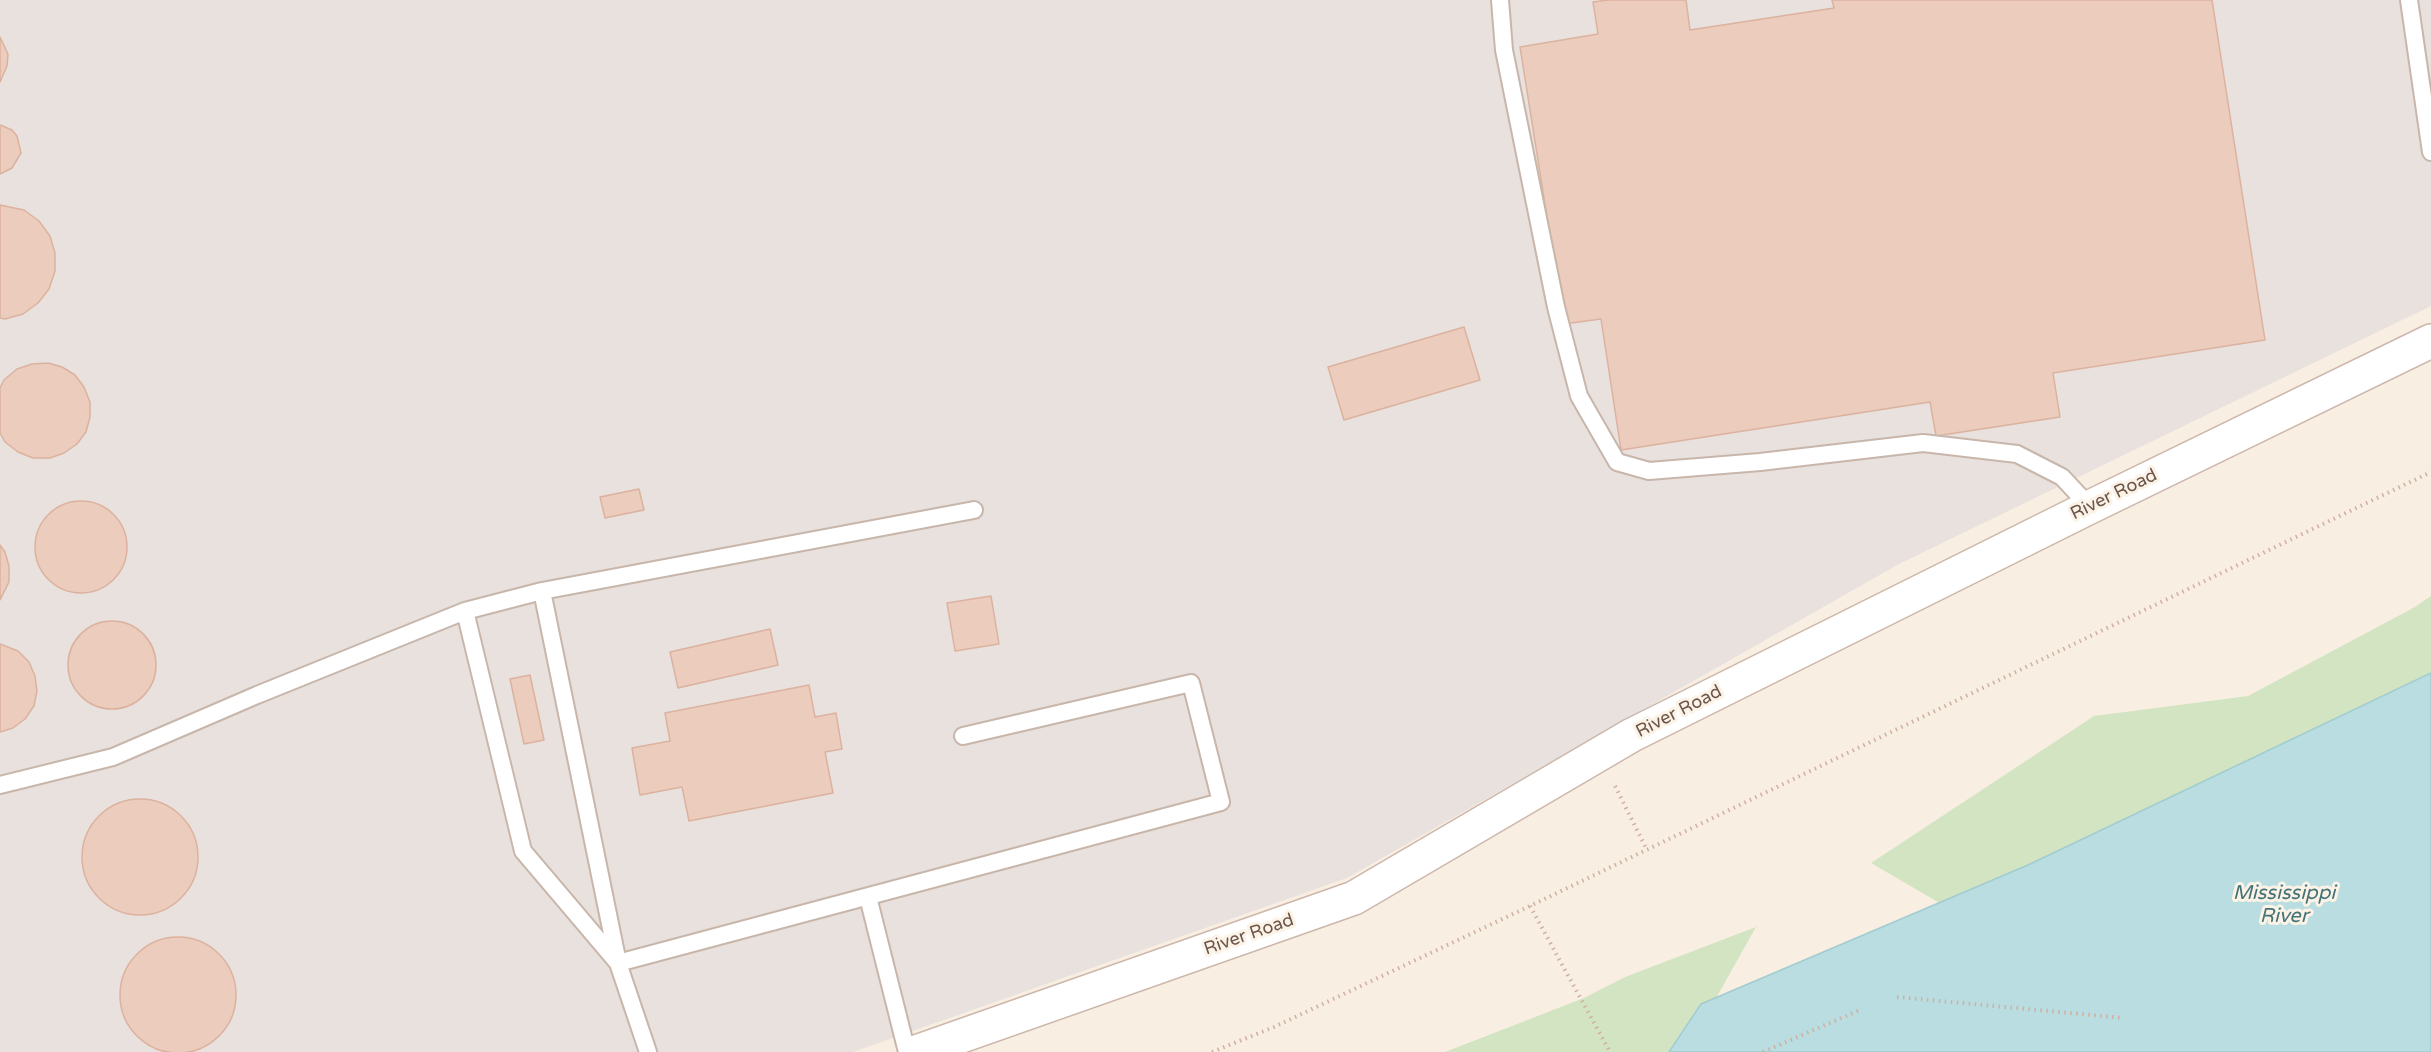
<!DOCTYPE html>
<style>
body{margin:0}
canvas{display:block;background:#f9eee2}
</style>
<canvas width="2431" height="1052"></canvas>
<script>
const c = document.querySelector('canvas').getContext('2d');
c.lineJoin = 'round';
function fillPath(path, color) {
  c.fillStyle = color;
  c.fill(path, 'evenodd');
}
function toPath(rows) {
  const path = new Path2D();
  for (const r of rows) {
    if (r.length === 3) {
      path.moveTo(r[0] + r[2], r[1]);
      path.arc(r[0], r[1], r[2], 0, 2 * Math.PI);
      continue;
    }
    path.moveTo(r[0], r[1]);
    for (let i = 2; i < r.length; i += 2) path.lineTo(r[i], r[i + 1]);
  }
  return path;
}
function strokePath(path, color, width, dash) {
  c.strokeStyle = color;
  c.lineWidth = width;
  c.lineCap = dash ? 'butt' : 'round';
  c.setLineDash(dash || []);
  c.stroke(path);
}
function write(font, color, halo, rows, align = 'center') {
  c.font = font + ' "Varela Round",sans-serif';
  c.lineWidth = 6;
  c.setLineDash([]);
  c.textBaseline = 'middle';
  c.strokeStyle = halo;
  c.fillStyle = color;
  for (const [text, x, y, turn = 0] of rows) {
    c.save();
    c.translate(x, y);
    c.rotate((+turn || 0) * Math.PI / 180);
    c.textAlign = isNaN(turn) ? turn : align;
    if (halo) c.strokeText(text, 0, 0);
    c.fillText(text, 0, 0);
    c.restore();
  }
}
const industrial = toPath([
 [0,0,2431,0,2431,306,1899,564,1347,878,853,1052,0,1052]
]);
const green = toPath([
 [2431,596,2431,721,1967,919,1871,863,2094,716,2248,696,2415,607],
 [1756,927,1697,1032,1682,1052,1445,1052,1584,998,1625,977]
]);
const water = toPath([
 [2431,673,2431,1052,1669,1052,1701,1004,2028,865,2431,673]
]);
const building = toPath([
 [1608,0,1686,0,1690,30,1834,8,1832,0,2212,0,2265,340,2053,373,2060,417,1936,436,1930,402,1621,450,1601,319,1564,324,1520,47,1598,34,1593,2,1608,0],
 [0,37,8,54,7,66,0,82,0,37],
 [0,125,12,130,17,136,21,153,12,168,0,174,0,125],
 [0,205,24,210,39,221,50,236,55,253,55,271,49,289,38,303,23,314,5,319,0,318,0,205],
 [1464,327,1480,380,1344,420,1328,367,1464,327],
 [48,363,62,367,75,375,84,387,90,402,90,417,86,432,77,444,64,453,50,458,33,458,18,452,5,442,0,433,0,388,4,380,17,369,32,364,48,363],
 [639,489,644,510,605,518,600,497,639,489],
 [81,547,46],
 [0,545,5,552,9,566,9,582,0,600,0,545],
 [991,596,999,644,955,651,947,603,991,596],
 [112,665,44],
 [770,629,778,665,678,688,670,652,770,629],
 [0,644,18,651,29,662,35,676,37,691,34,706,25,719,13,728,0,732,0,644],
 [530,675,544,740,524,744,510,679,530,675],
 [809,685,815,717,836,713,842,749,825,752,833,793,689,821,682,787,640,795,632,748,670,741,665,713,809,685],
 [140,857,58],
 [178,995,58]
]);
const path = toPath([
 [1615,786,1647,850],
 [1530,906,1610,1052],
 [1897,997,2124,1018],
 [1212,1052,1274,1027,1530,906,2431,472],
 [1763,1052,1862,1009]
]);
const lane = toPath([
 [1500,0,1504,50,1556,307,1579,396,1617,462,1649,471,1760,462,1923,443,2017,454,2062,477,2090,507],
 [2409,0,2431,152],
 [542,591,618,963,648,1052],
 [465,611,523,851,618,963,1221,802,1191,683,963,736],
 [0,785,113,757,257,695,465,611,542,591,974,510],
 [868,897,907,1052]
]);
const secondary = toPath([
 [916,1052,1354,898,1632,735,2090,507,2431,341]
]);
const streetNames = [
 ["River Road",2114,495,-26],
 ["River Road",1679,712,-27],
 ["River Road",1249,935,-19]
];
const waterNames = [
 ["Mississippi",2284,894],
 ["River",2284,917]
];
fillPath(industrial, '#e8e1dd');
fillPath(green, '#d3e4c3');
fillPath(water, '#b9dde0');
strokePath(water, '#a1ccd0', 1.5);
fillPath(building, '#ebccbd');
strokePath(building, '#dcb29f', 1.5);
strokePath(lane, '#c8b6ab', 20);
strokePath(secondary, '#cdb7ab', 36);
strokePath(path, '#cfb0a1', 4, [1.5, 4.5]);
strokePath(lane, '#fff', 16);
strokePath(secondary, '#fff', 33);
write('18px', '#6d554c', '#fcf3e7', streetNames);
write('italic 20px', '#457378', '#fcf3e7', waterNames);
</script>
